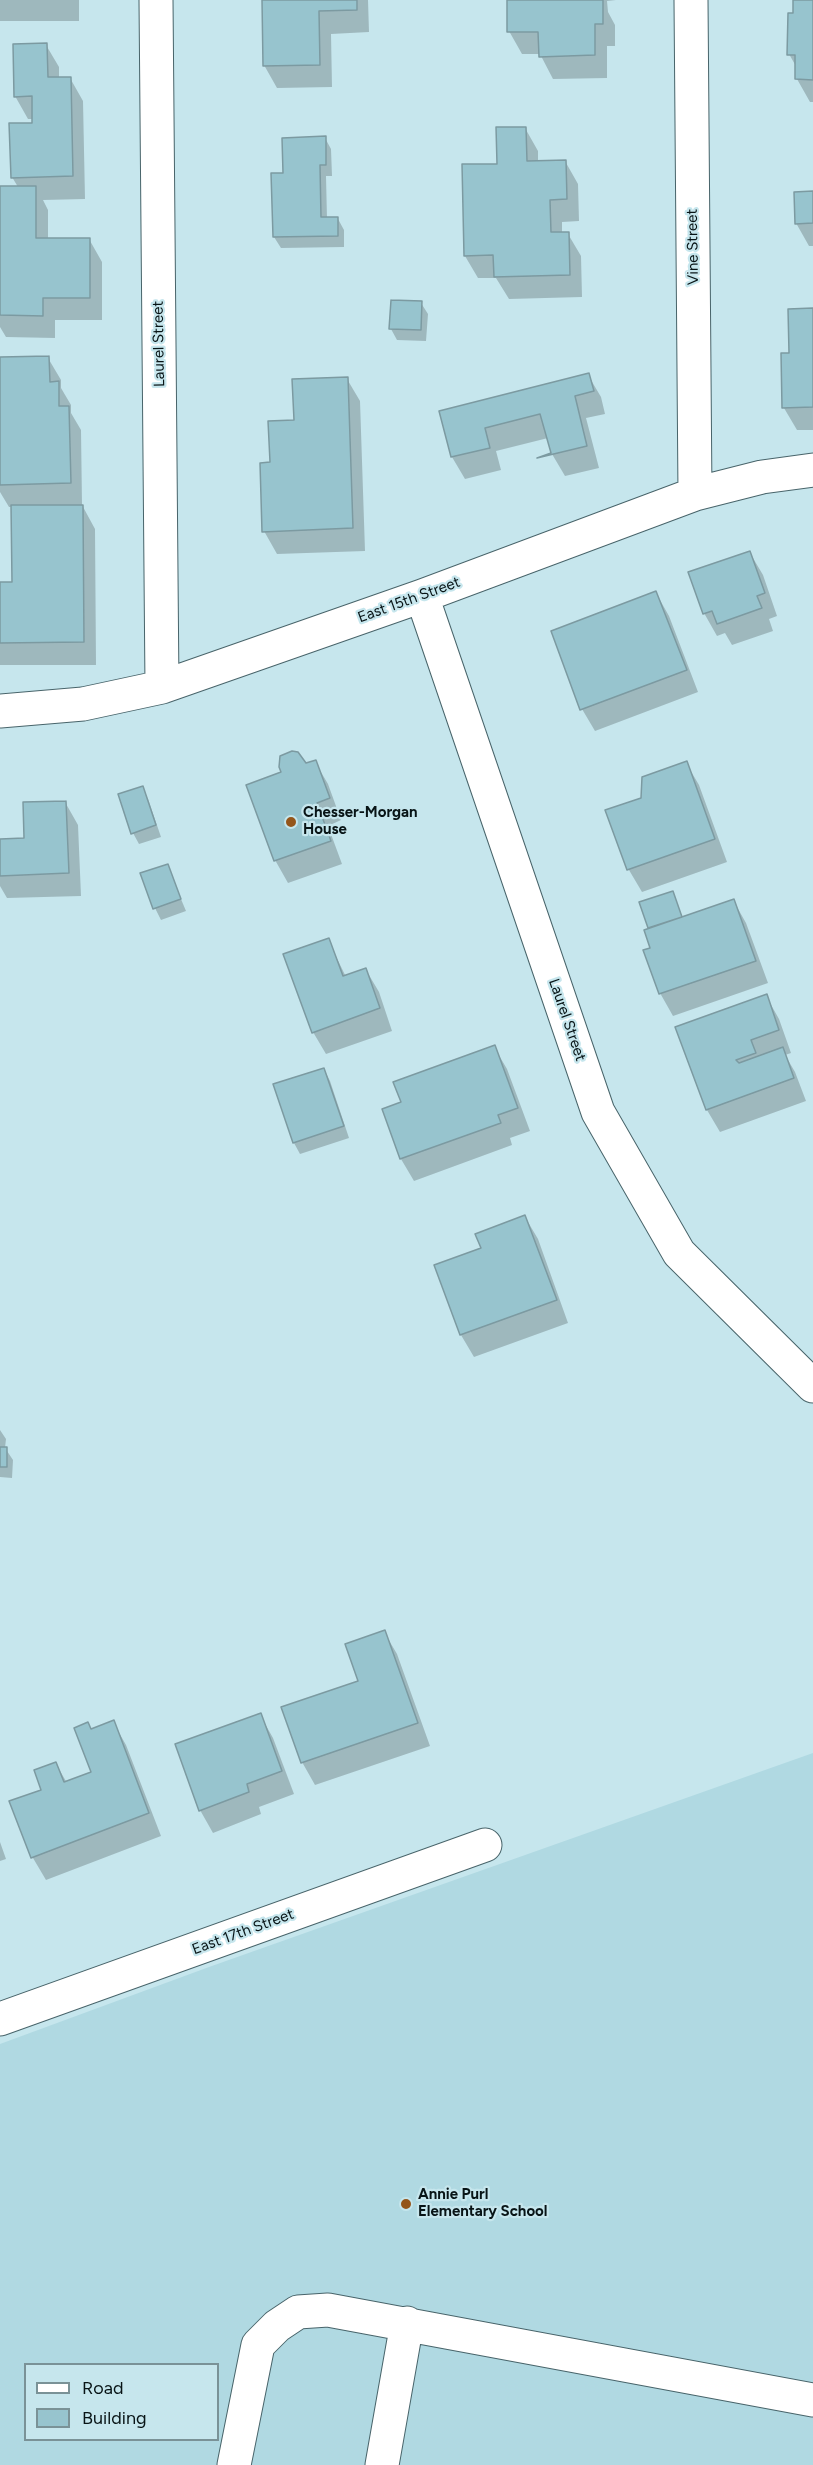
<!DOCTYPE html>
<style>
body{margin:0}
#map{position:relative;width:813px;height:2465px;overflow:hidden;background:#c6e6ed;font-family:Figtree,sans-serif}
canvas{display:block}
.legend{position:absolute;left:24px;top:2363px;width:195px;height:78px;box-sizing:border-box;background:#c6e6ed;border:2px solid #7a9297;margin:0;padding:8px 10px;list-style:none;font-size:18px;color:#081416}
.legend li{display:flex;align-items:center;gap:12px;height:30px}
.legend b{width:30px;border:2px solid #7a9297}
</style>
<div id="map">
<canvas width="813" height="2465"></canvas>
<ul class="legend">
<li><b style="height:8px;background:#fff"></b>Road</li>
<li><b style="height:16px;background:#97c4ce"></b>Building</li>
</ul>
</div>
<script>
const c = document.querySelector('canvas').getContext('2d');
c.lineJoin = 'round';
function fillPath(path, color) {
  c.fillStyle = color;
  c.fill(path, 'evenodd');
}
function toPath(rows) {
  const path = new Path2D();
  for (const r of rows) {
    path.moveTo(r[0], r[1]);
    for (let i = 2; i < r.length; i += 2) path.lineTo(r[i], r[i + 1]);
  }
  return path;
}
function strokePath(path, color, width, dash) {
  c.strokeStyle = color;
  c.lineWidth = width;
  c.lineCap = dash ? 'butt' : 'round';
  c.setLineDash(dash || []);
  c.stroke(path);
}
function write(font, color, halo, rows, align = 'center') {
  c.font = font + ' Figtree,sans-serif';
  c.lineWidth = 4.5;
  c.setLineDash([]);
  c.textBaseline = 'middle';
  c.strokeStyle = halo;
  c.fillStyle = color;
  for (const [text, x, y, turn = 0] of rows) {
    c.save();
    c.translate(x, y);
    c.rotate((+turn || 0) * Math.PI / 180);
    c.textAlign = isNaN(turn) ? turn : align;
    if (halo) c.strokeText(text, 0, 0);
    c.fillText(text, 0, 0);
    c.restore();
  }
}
const built = toPath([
 [813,1753,813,2465,0,2465,0,2044,209,1967],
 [26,2364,218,2364,218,2440,26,2440]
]);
const shadow = toPath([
 [0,0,79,0,79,21,0,21],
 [263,0,368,0,369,32,331,34,332,87,277,88,264,65],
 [509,0,616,0,607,1,608,12,615,25,615,46,607,46,607,78,553,79,540,54,522,54,509,31],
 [794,0,813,0,813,102,810,102,797,79,797,68,789,54],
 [46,45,59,67,59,79,70,78,83,101,85,199,43,200,48,210,48,239,89,239,102,262,102,320,55,320,55,338,6,337,0,327,0,187,18,187,12,177,34,125,34,119,28,119,15,96],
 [525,128,538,151,538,162,565,161,578,184,579,221,562,222,562,234,568,234,581,256,582,297,509,299,496,278,478,278,465,256],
 [325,138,331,149,332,176,326,176,327,219,338,219,344,230,344,247,281,248,274,237,285,175],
 [813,193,813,246,809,246,796,223],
 [421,303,428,314,426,341,397,340,391,329],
 [813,310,813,430,797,430,784,408,790,355],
 [48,358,61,380,61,388,71,405,71,413,81,430,82,505,95,529,96,665,0,665,0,584,13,584,13,507,9,507,0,492,0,359],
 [588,375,601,397,605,414,586,418,599,468,565,476,552,454,548,438,496,451,501,470,465,479,452,457,441,412],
 [347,379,360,401,365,551,277,554,264,531,271,464,295,421],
 [750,553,763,575,777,616,769,619,773,631,732,645,725,633,717,636,704,613],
 [656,593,669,616,698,692,595,731,582,709],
 [315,762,328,784,341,820,328,826,342,864,288,883,275,860,305,765],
 [686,763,699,785,727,862,642,892,629,870,607,811,642,799],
 [142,788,148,799,161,837,139,844,133,833],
 [65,802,78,825,81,896,7,898,0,886,0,841,26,840],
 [167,866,186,911,161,920,155,908],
 [672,893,683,918,733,900,746,923,768,983,673,1016,660,993,649,927],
 [328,940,346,977,366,970,379,992,392,1031,326,1054,313,1032],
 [766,996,779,1019,791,1053,785,1055,795,1072,806,1101,720,1132,707,1110],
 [494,1047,507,1069,530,1131,510,1138,512,1145,414,1181,401,1159,383,1110,403,1103],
 [324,1069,330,1081,349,1138,300,1154,294,1143],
 [525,1217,538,1239,568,1323,474,1357,461,1335,436,1266,483,1249],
 [0,1430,6,1439,5,1448,13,1460,12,1478,0,1477],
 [384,1632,397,1654,430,1746,315,1785,302,1762,359,1682],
 [260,1715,273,1738,294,1794,259,1807,261,1814,213,1833,200,1810],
 [113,1722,126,1745,161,1836,46,1880,33,1858,11,1802,43,1791,56,1764,67,1783,93,1772,92,1731],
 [0,1842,6,1859,0,1861]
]);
const building = toPath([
 [262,0,357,0,357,10,319,11,320,65,263,66,262,0],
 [507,0,603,0,603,24,595,24,595,55,539,57,538,32,507,32,507,0],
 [793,0,813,0,813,80,795,79,795,55,787,55,788,13,793,13,793,0],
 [47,43,48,77,71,77,73,176,11,178,9,123,32,123,32,96,14,97,13,44,47,43],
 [496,127,526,127,527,161,566,160,567,199,550,200,551,232,569,232,570,275,494,277,493,255,464,256,462,164,497,164,496,127],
 [326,136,326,165,320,165,321,217,338,217,338,236,273,237,271,173,283,173,282,138,326,136],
 [0,186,36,186,36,238,90,238,90,298,43,298,43,316,0,315,0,186],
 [813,191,813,223,795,224,794,192,813,191],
 [391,300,422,301,421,330,389,329,391,300],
 [813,308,813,407,782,408,781,353,789,353,788,309,813,308],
 [49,356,50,382,59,381,59,406,69,406,71,483,0,485,0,357,49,356],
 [589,373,594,391,575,396,587,446,537,458,551,453,540,414,485,428,490,448,451,457,439,411,589,373],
 [348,377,353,528,262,532,260,463,270,462,268,421,294,420,292,379,348,377],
 [11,505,83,505,84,642,0,643,0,582,12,582,11,505],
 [750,551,765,593,757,596,762,608,717,624,712,611,703,614,688,572,750,551],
 [656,591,687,670,580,710,551,631,656,591],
 [292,751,298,752,306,763,316,760,330,798,317,803,331,841,274,861,246,785,281,772,279,767,280,756,292,751],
 [687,761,715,839,627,870,605,810,641,798,642,777,687,761],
 [143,786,156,825,131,834,118,794,143,786],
 [66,801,69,873,0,876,0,839,24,838,23,802,66,801],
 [168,864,181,899,153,909,140,873,168,864],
 [673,891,682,917,648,928,639,902,673,891],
 [734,899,756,961,659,994,643,950,650,948,644,930,734,899],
 [329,938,343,976,366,968,380,1008,312,1033,283,954,329,938],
 [767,994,779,1030,751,1040,756,1053,736,1060,739,1063,783,1047,794,1078,706,1110,675,1027,767,994],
 [495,1045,518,1108,498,1115,501,1123,400,1159,382,1109,401,1102,393,1082,495,1045],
 [324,1068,344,1126,293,1143,273,1084,324,1068],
 [525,1215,557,1300,460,1335,434,1265,481,1248,475,1234,525,1215],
 [0,1447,7,1447,7,1467,0,1467,0,1447],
 [385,1630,418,1723,301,1763,281,1707,358,1681,345,1644,385,1630],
 [261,1713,282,1771,247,1784,249,1792,199,1811,175,1744,261,1713],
 [114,1720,149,1813,31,1858,9,1801,41,1790,34,1770,56,1762,64,1782,91,1772,74,1728,88,1722,91,1729,114,1720]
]);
const minor = toPath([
 [156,0,162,687],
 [691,0,695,494],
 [422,596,598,1112,679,1253,813,1386],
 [0,711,83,704,162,687,422,596,695,494,762,477,813,470],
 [0,2019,485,1845],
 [234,2465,258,2345,277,2326,298,2312,328,2310,813,2400],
 [382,2465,407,2323]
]);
const markers = [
 [291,822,6,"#94561b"],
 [406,2204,6,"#94561b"]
];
const streetNames = [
 ["Vine Street",693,247,-91],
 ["Laurel Street",159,344,-91],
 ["East 15th Street",409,600,-20],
 ["Laurel Street",567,1020,71],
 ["East 17th Street",243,1932,-20]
];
const poiNames = [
 ["Chesser-Morgan",303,813],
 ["House",303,830],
 ["Annie Purl",418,2195],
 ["Elementary School",418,2212]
];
fillPath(built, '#b0d9e2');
fillPath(shadow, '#0003');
fillPath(building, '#97c4ce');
strokePath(building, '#7c9aa1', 1.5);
strokePath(minor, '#48646a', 35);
strokePath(minor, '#fff', 33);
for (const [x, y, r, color] of markers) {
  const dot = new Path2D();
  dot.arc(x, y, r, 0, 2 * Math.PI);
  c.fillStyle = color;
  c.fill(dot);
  strokePath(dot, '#c6e6ed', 2);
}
write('15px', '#081416', '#c6e6ed', streetNames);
write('bold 15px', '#081416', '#c6e6ed', poiNames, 'left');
</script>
